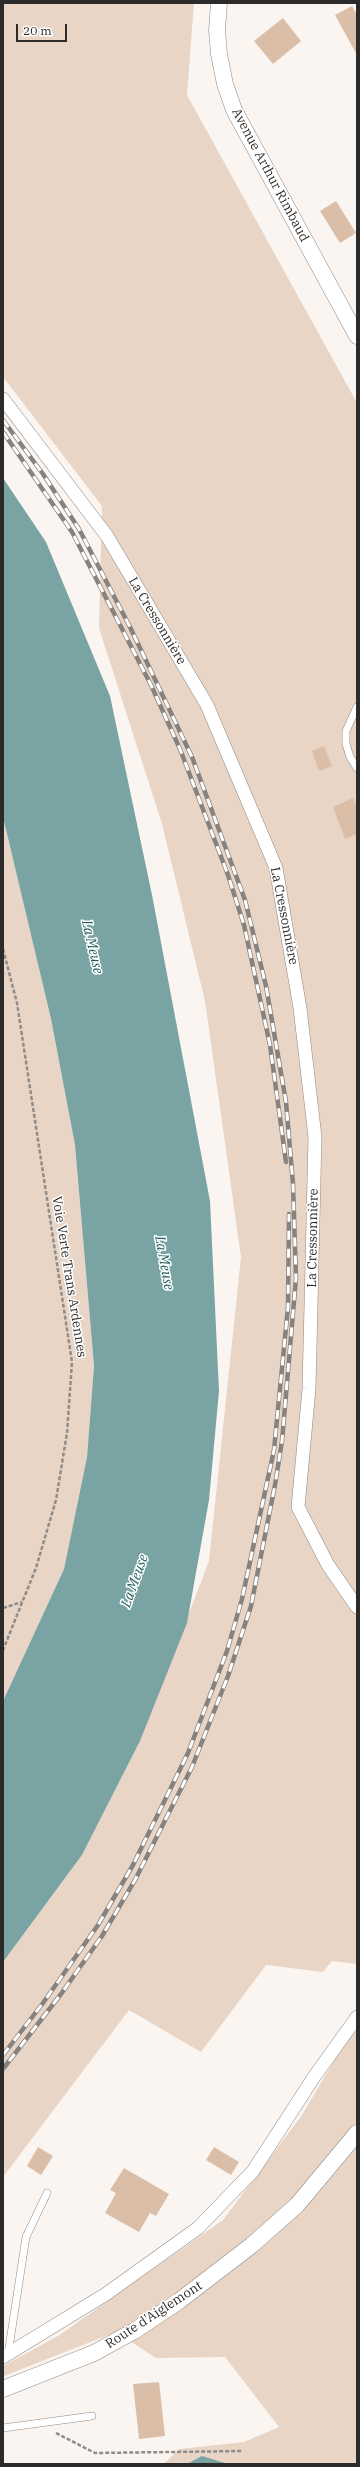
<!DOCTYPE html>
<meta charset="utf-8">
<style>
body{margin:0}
#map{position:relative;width:360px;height:2467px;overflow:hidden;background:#fbf5f1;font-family:"IBM Plex Serif",serif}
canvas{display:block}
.frame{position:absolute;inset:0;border:4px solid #2d2b29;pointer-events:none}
.scale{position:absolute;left:16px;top:24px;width:51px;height:18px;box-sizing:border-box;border:2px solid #2d2b29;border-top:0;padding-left:5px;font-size:12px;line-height:14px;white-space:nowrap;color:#2d2b29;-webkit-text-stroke:3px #fff;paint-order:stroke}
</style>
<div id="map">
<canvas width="360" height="2467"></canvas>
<div class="frame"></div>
<div class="scale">20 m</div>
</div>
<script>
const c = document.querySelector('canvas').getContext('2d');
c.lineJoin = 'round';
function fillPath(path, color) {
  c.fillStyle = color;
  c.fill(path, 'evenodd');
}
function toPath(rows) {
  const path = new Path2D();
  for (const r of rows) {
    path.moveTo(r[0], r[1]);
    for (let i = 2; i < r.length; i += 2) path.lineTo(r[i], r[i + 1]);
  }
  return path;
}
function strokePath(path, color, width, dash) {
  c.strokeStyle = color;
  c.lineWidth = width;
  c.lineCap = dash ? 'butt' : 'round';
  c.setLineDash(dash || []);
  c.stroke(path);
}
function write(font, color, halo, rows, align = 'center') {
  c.font = font + ' "IBM Plex Serif",serif';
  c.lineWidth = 3;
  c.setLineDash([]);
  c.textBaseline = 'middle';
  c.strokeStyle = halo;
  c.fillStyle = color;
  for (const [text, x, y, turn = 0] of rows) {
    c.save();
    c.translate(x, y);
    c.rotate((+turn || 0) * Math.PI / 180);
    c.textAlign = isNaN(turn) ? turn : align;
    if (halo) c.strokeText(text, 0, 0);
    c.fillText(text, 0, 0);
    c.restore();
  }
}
const green = toPath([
 [3,3,194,3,187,95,357,403,357,1964,332,1961,323,1972,266,1965,201,2052,129,2010,3,2177,3,1962,82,1855,140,1741,209,1561,241,1257,205,1001,162,824,99,628,102,506,3,377],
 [3,817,51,1019,75,1145,94,1366,87,1457,64,1569,3,1701],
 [357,2022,357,2464,164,2464,179,2449,244,2442,279,2427,225,2357,156,2358,116,2332,4,2376,3,2366,58,2336,223,2220,302,2115]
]);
const water = toPath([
 [3,478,46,542,110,696,152,895,210,1201,219,1391,209,1500,187,1623,140,1741,82,1855,3,1962,3,1701,64,1569,87,1457,94,1366,75,1145,51,1019,3,817],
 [202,2456,228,2464,229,2464,187,2464]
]);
const building = toPath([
 [352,6,357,15,357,55,335,15],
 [283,18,301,41,273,64,254,41],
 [336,201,356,233,340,243,320,211],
 [324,746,332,766,319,771,312,751],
 [353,798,357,807,357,834,345,839,333,807],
 [38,2147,53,2156,41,2175,27,2166],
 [214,2147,239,2162,231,2175,206,2160],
 [124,2168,169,2194,156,2216,150,2213,139,2232,105,2213,116,2193,110,2190],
 [159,2382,165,2436,139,2439,133,2384]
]);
const path = toPath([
 [3,949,17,1003,72,1362,67,1433,56,1500,36,1568,3,1650],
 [3,1608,22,1602],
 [56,2433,95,2453,242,2451]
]);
const service = toPath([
 [357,707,346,731,346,744,350,757,357,768],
 [8,2354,26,2237,47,2193],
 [3,2428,92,2416]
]);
const minor = toPath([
 [3,399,107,536,207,705,276,868,300,1008,315,1137,309,1389,298,1507,328,1565,357,1607],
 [3,2357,106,2294,198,2228,253,2171,314,2077,357,2017]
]);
const tertiary = toPath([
 [219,3,217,30,219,54,225,84,234,110,357,336],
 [3,2389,94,2353,134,2331,179,2301,252,2245,297,2205,357,2133]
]);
const rail = toPath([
 [3,420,43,474,79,529,130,627,192,757,245,900,266,986,286,1102,293,1184,296,1278,282,1441,275,1485,251,1606,228,1676,192,1767,135,1880,102,1936,61,1994,3,2069],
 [3,432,72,532,151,685,180,749,228,875,244,925,270,1045,286,1162],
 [3,2055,43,2003,98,1925,133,1865,188,1753,227,1651,242,1599,274,1450,288,1307,289,1214]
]);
const streetNames = [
 ["Avenue Arthur Rimbaud",270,175,62],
 ["La Cressonnière",157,621,59],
 ["La Cressonnière",284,916,79],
 ["La Cressonnière",313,1238,-89],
 ["Voie Verte Trans Ardennes",69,1277,81],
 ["Route d'Aiglemont",154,2315,-33]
];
const waterNames = [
 ["La Meuse",92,947,77],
 ["La Meuse",164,1263,80],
 ["La Meuse",135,1581,-70]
];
fillPath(green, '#e8d5c6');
fillPath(water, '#7aa4a4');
fillPath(building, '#dabea7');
strokePath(service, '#8f8a85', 8);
strokePath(minor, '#8f8a85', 14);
strokePath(tertiary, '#8f8a85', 17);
strokePath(path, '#908c89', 2.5, [4, 2]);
strokePath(service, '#fff', 7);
strokePath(minor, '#fff', 13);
strokePath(tertiary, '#fff', 16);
strokePath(rail, '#86827f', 4.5);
strokePath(rail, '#fff', 3, [9]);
write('13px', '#2d2b29', '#fff', streetNames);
write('italic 14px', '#1e5a5b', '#fff', waterNames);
</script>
